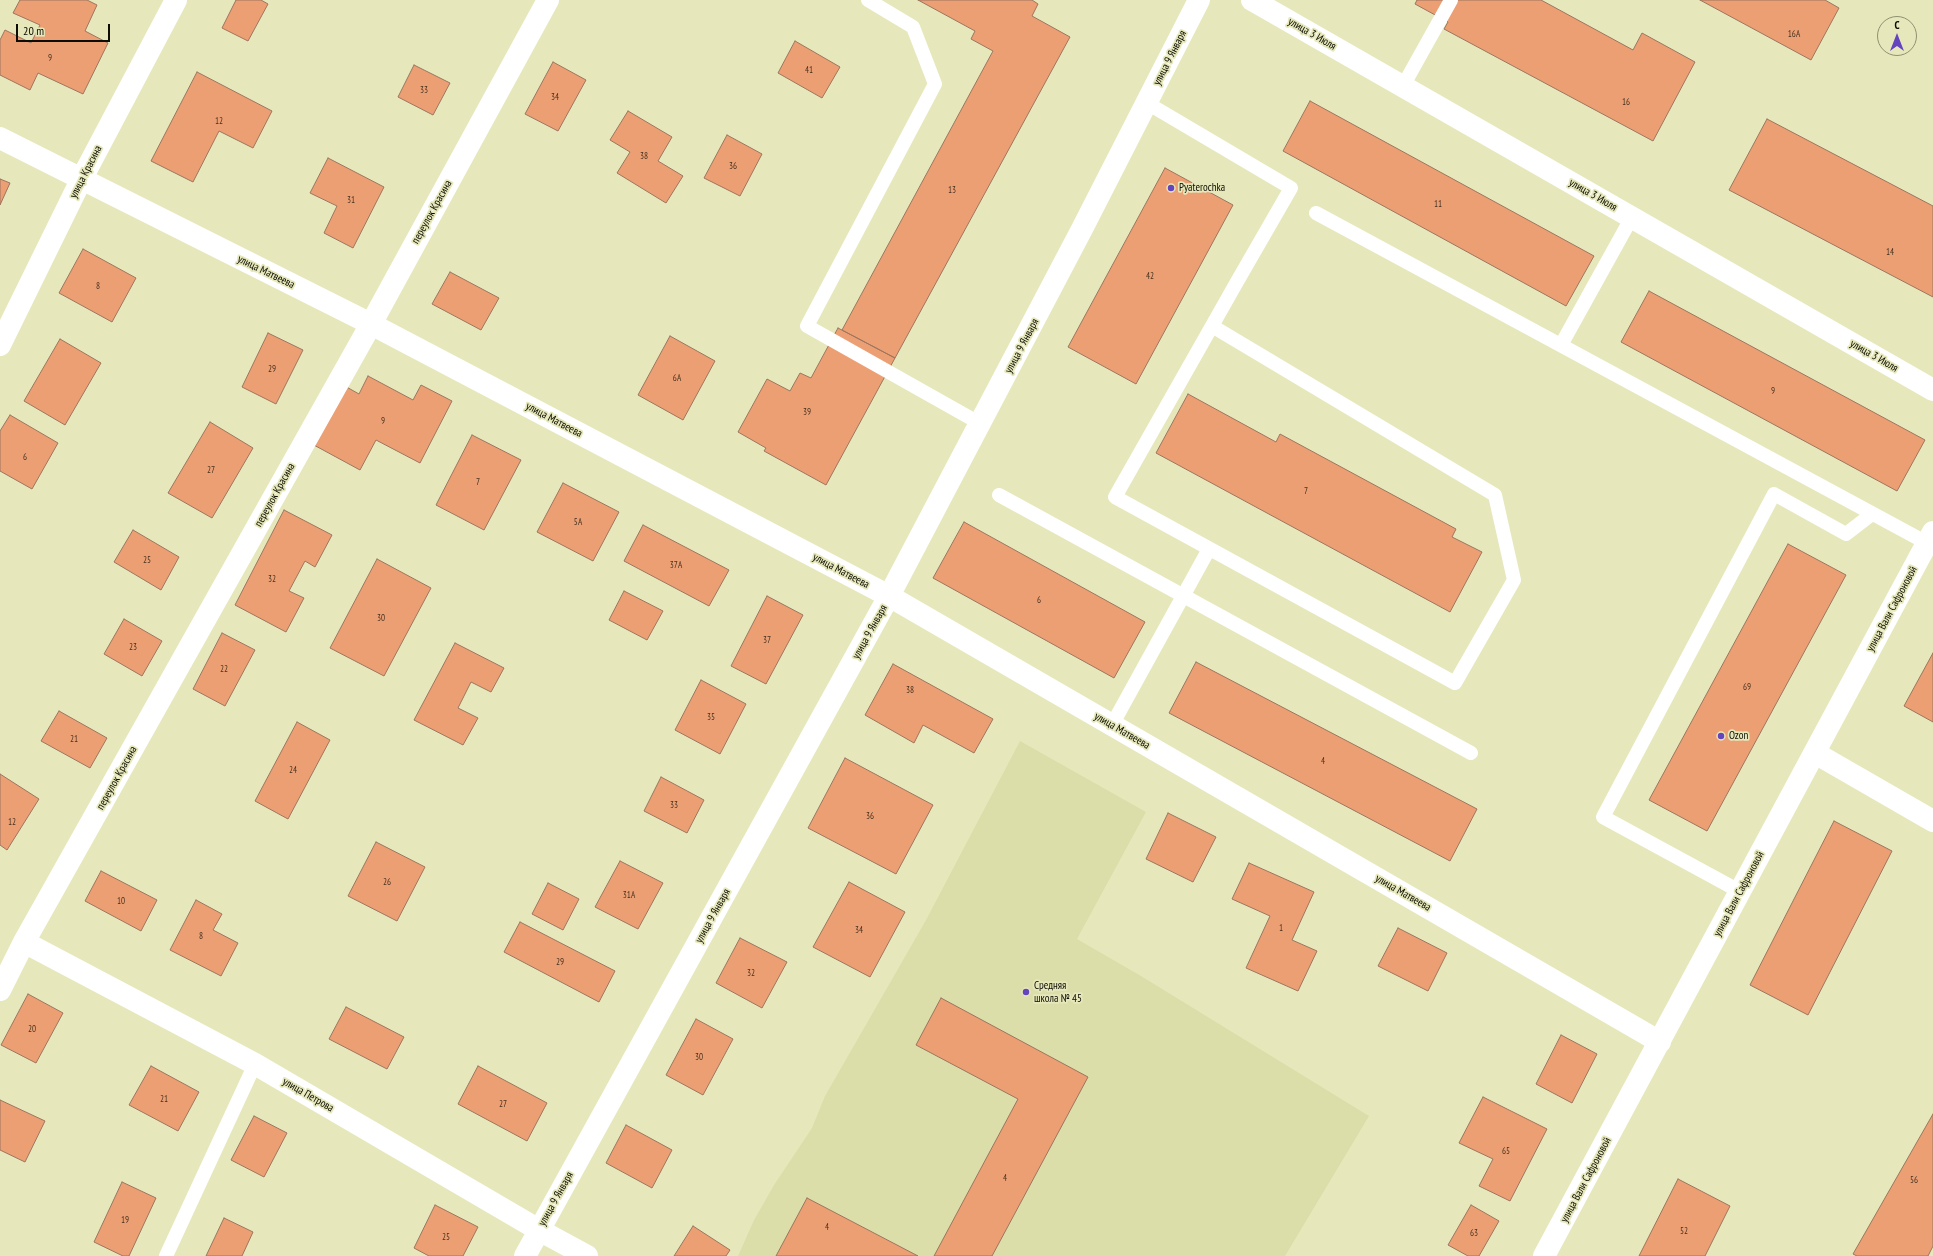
<!DOCTYPE html>
<meta charset="utf-8">
<style>
body{margin:0}
#map{position:relative;width:1933px;height:1256px;overflow:hidden;background:#e6e8bb;font-family:"PT Sans Narrow",sans-serif}
canvas{display:block}
.north{position:absolute;left:1877px;top:16px;width:40px;height:40px;box-sizing:border-box;background:#e6e8bb;border:1px solid #8f9071;border-radius:50%;rotate:0deg;font-size:11px;font-weight:700;line-height:16px;text-align:center;color:#0c0c01}
.north::after{content:'';display:block;margin:auto;width:14px;height:18px;background:#6445be;clip-path:polygon(50% 0,100% 100%,50% 72%,0 100%)}
.scale{position:absolute;left:16px;top:24px;width:94px;height:18px;box-sizing:border-box;border:2px solid #0c0c01;border-top:0;padding-left:5px;font-size:12px;line-height:14px;white-space:nowrap;color:#0c0c01;-webkit-text-stroke:3px #e6e8bb;paint-order:stroke}
</style>
<div id="map">
<canvas width="1933" height="1256"></canvas>
<div class="north">С</div>
<div class="scale">20 m</div>
</div>
<script>
const c = document.querySelector('canvas').getContext('2d');
c.lineJoin = 'round';
function fillPath(path, color) {
  c.fillStyle = color;
  c.fill(path, 'evenodd');
}
function toPath(rows) {
  const path = new Path2D();
  for (const r of rows) {
    path.moveTo(r[0], r[1]);
    for (let i = 2; i < r.length; i += 2) path.lineTo(r[i], r[i + 1]);
  }
  return path;
}
function strokePath(path, color, width, dash) {
  c.strokeStyle = color;
  c.lineWidth = width;
  c.lineCap = dash ? 'butt' : 'round';
  c.setLineDash(dash || []);
  c.stroke(path);
}
function write(font, color, halo, rows, align = 'center') {
  c.font = font + ' "PT Sans Narrow",sans-serif';
  c.lineWidth = 3.5;
  c.setLineDash([]);
  c.textBaseline = 'middle';
  c.strokeStyle = halo;
  c.fillStyle = color;
  for (const [text, x, y, turn = 0] of rows) {
    c.save();
    c.translate(x, y);
    c.rotate((+turn || 0) * Math.PI / 180);
    c.textAlign = isNaN(turn) ? turn : align;
    if (halo) c.strokeText(text, 0, 0);
    c.fillText(text, 0, 0);
    c.restore();
  }
}
const built = toPath([
 [1020,741,1146,812,1077,939,1141,976,1369,1116,1285,1256,738,1256,754,1220,774,1185,812,1128,825,1096,926,920]
]);
const building = toPath([
 [20,0,87,0,97,5,85,31,108,43,83,94,38,73,30,90,0,75,0,40,5,30,31,43,40,25,13,13,20,0],
 [236,0,261,0,268,4,248,41,222,28,236,0],
 [918,0,1032,0,1038,4,1032,16,1070,37,895,358,842,330,993,51,971,39,975,31,918,0],
 [1417,0,1541,0,1633,50,1642,33,1695,62,1653,141,1444,29,1448,22,1415,4,1417,0],
 [1700,0,1825,0,1839,8,1811,60,1700,0],
 [795,41,840,67,822,98,778,73,795,41],
 [553,62,586,80,558,131,525,114,553,62],
 [414,65,450,83,433,115,398,97,414,65],
 [197,72,272,111,253,148,219,131,193,182,151,161,197,72],
 [1310,101,1594,256,1566,306,1283,151,1310,101],
 [628,111,672,137,658,161,683,176,666,203,617,173,630,152,610,140,628,111],
 [1767,119,1933,206,1933,297,1729,190,1767,119],
 [727,135,762,154,740,196,704,178,727,135],
 [328,158,384,187,353,248,324,233,337,206,310,193,328,158],
 [1165,168,1233,205,1136,384,1068,347,1165,168],
 [0,179,10,183,0,205,0,179],
 [83,249,136,278,112,322,59,293,83,249],
 [450,272,499,298,481,330,432,304,450,272],
 [1649,291,1925,440,1897,491,1621,342,1649,291],
 [838,328,895,358,826,485,764,451,766,448,738,432,767,379,790,391,800,373,811,378,838,328],
 [268,333,303,350,276,404,242,387,268,333],
 [670,336,715,361,683,420,638,395,670,336],
 [60,339,101,363,65,425,24,401,60,339],
 [368,376,413,400,421,385,452,401,420,463,376,440,360,470,312,444,343,385,359,394,368,376],
 [1188,394,1276,442,1280,434,1456,529,1452,537,1482,552,1450,612,1156,453,1188,394],
 [10,415,58,443,32,489,0,471,0,431,10,415],
 [210,422,253,448,212,518,168,493,210,422],
 [472,435,521,460,484,530,436,505,472,435],
 [563,483,619,512,593,561,537,532,563,483],
 [284,510,332,535,315,567,305,561,289,591,304,598,286,632,235,605,284,510],
 [964,522,1145,622,1114,678,933,578,964,522],
 [643,525,729,570,709,606,624,561,643,525],
 [133,530,179,557,161,590,114,562,133,530],
 [1788,544,1846,575,1707,831,1649,800,1788,544],
 [377,559,431,588,384,676,330,648,377,559],
 [624,591,663,611,647,640,609,620,624,591],
 [767,596,803,615,766,684,731,666,767,596],
 [124,619,162,641,142,676,104,654,124,619],
 [222,633,255,650,225,706,193,689,222,633],
 [455,643,504,668,491,692,471,682,458,708,478,718,463,745,414,720,455,643],
 [1933,653,1933,722,1904,706,1933,653],
 [1196,662,1477,809,1450,861,1169,713,1196,662],
 [893,664,993,719,974,753,923,725,914,743,865,715,893,664],
 [701,680,746,704,720,754,675,730,701,680],
 [59,711,107,738,90,768,41,741,59,711],
 [297,722,330,740,288,819,255,801,297,722],
 [845,758,933,805,896,874,808,828,845,758],
 [0,774,39,799,7,850,0,845,0,774],
 [661,777,704,800,687,833,644,811,661,777],
 [1168,813,1216,837,1193,882,1146,859,1168,813],
 [1834,821,1892,851,1808,1015,1750,985,1834,821],
 [376,842,425,867,397,921,348,896,376,842],
 [620,861,663,883,638,929,595,907,620,861],
 [1249,863,1314,892,1292,940,1317,951,1298,991,1246,968,1270,916,1232,899,1249,863],
 [101,871,157,900,141,931,85,901,101,871],
 [849,882,905,912,870,977,813,947,849,882],
 [548,883,579,899,563,930,532,914,548,883],
 [196,900,222,914,213,930,238,943,221,976,170,950,196,900],
 [520,922,615,971,599,1002,504,952,520,922],
 [1398,928,1447,953,1428,991,1378,966,1398,928],
 [740,938,787,962,762,1008,716,983,740,938],
 [28,994,63,1013,36,1063,1,1045,28,994],
 [941,998,1088,1077,992,1256,934,1256,1018,1099,916,1045,941,998],
 [346,1007,404,1037,387,1069,329,1039,346,1007],
 [696,1019,733,1039,703,1095,666,1075,696,1019],
 [1561,1035,1597,1054,1572,1103,1536,1084,1561,1035],
 [151,1066,199,1092,178,1131,129,1105,151,1066],
 [478,1066,547,1103,527,1141,458,1104,478,1066],
 [1483,1097,1547,1129,1510,1201,1479,1186,1493,1159,1459,1143,1483,1097],
 [0,1100,45,1121,25,1162,0,1150,0,1100],
 [1933,1114,1933,1246,1928,1256,1857,1256,1853,1254,1933,1114],
 [254,1116,287,1133,264,1177,231,1160,254,1116],
 [626,1125,672,1150,652,1188,606,1163,626,1125],
 [1678,1179,1730,1206,1705,1256,1639,1256,1678,1179],
 [122,1182,156,1198,129,1256,123,1256,94,1242,122,1182],
 [807,1198,918,1256,776,1256,807,1198],
 [435,1205,478,1227,463,1256,429,1256,414,1248,435,1205],
 [1471,1205,1499,1221,1479,1256,1468,1256,1448,1245,1471,1205],
 [224,1218,253,1232,242,1256,206,1256,224,1218],
 [693,1226,730,1250,726,1256,674,1256,693,1226]
]);
const service = toPath([
 [868,0,913,27,935,84,807,326,981,424],
 [1403,86,1451,0],
 [1147,103,1291,188,1238,280,1115,497,1455,683,1514,580,1495,495,1212,326],
 [1316,213,1927,543],
 [1561,345,1632,217],
 [999,495,1471,753],
 [1112,725,1209,549],
 [1741,892,1603,817,1774,494,1846,534,1872,514],
 [166,1256,255,1064]
]);
const minor = toPath([
 [1252,0,1933,390],
 [0,138,371,324,889,596,1660,1042],
 [0,345,81,180,176,0],
 [1815,753,1933,821],
 [24,942,255,1064,539,1230,587,1256],
 [0,990,24,942,371,324,548,0],
 [525,1256,889,596,1082,229,1199,0],
 [1544,1256,1933,532]
]);
const markers = [
 [1171,188,4,"#6445be"],
 [1721,736,4,"#6445be"],
 [1026,992,4,"#6445be"]
];
const numberNames = [
 ["16А",1794,34],
 ["9",50,58],
 ["41",809,70],
 ["33",424,90],
 ["34",555,97],
 ["16",1626,102],
 ["12",219,121],
 ["38",644,156],
 ["36",733,166],
 ["13",952,190],
 ["31",351,200],
 ["11",1438,204],
 ["14",1890,252],
 ["42",1150,276],
 ["8",98,286],
 ["29",272,369],
 ["6А",677,378],
 ["9",1773,391],
 ["39",807,412],
 ["9",383,421],
 ["6",25,457],
 ["27",211,470],
 ["7",478,482],
 ["7",1306,491],
 ["5А",578,522],
 ["25",147,560],
 ["37А",676,565],
 ["32",272,579],
 ["6",1039,600],
 ["30",381,618],
 ["37",767,640],
 ["23",133,647],
 ["22",224,669],
 ["69",1747,687],
 ["38",910,690],
 ["35",711,717],
 ["21",74,739],
 ["4",1323,761],
 ["24",293,770],
 ["33",674,805],
 ["36",870,816],
 ["12",12,822],
 ["26",387,882],
 ["31А",629,895],
 ["10",121,901],
 ["1",1281,928],
 ["34",859,930],
 ["8",201,936],
 ["29",560,962],
 ["32",751,973],
 ["20",32,1029],
 ["30",699,1057],
 ["21",164,1099],
 ["27",503,1104],
 ["65",1506,1151],
 ["4",1005,1178],
 ["56",1914,1180],
 ["19",125,1220],
 ["4",827,1227],
 ["52",1684,1231],
 ["63",1474,1233],
 ["25",446,1237]
];
const streetNames = [
 ["улица 3 Июля",1312,34,30],
 ["улица 9 Января",1170,58,-63],
 ["улица Красина",86,172,-63],
 ["улица 3 Июля",1593,195,30],
 ["переулок Красина",432,212,-61],
 ["улица Матвеева",266,272,26],
 ["улица 9 Января",1022,346,-62],
 ["улица 3 Июля",1874,356,30],
 ["улица Матвеева",554,420,28],
 ["переулок Красина",275,495,-61],
 ["улица Матвеева",841,571,28],
 ["улица Вали Сафроновой",1892,609,-62],
 ["улица 9 Января",870,632,-61],
 ["улица Матвеева",1122,731,30],
 ["переулок Красина",117,778,-61],
 ["улица Матвеева",1403,893,30],
 ["улица Вали Сафроновой",1739,894,-62],
 ["улица 9 Января",713,916,-61],
 ["улица Петрова",308,1095,30],
 ["улица Вали Сафроновой",1586,1180,-62],
 ["улица 9 Января",556,1199,-61]
];
const poiNames = [
 ["Pyaterochka",1179,188],
 ["Ozon",1729,736],
 ["Средняя",1034,986],
 ["школа № 45",1034,999]
];
fillPath(built, '#dbdea9');
fillPath(building, '#ed9f74');
strokePath(building, '#9c755f', 1);
strokePath(service, '#fff', 14);
strokePath(minor, '#fff', 22);
for (const [x, y, r, color] of markers) {
  const dot = new Path2D();
  dot.arc(x, y, r, 0, 2 * Math.PI);
  c.fillStyle = color;
  c.fill(dot);
  strokePath(dot, '#e6e8bb', 1.5);
}
write('9px', '#44311e', null, numberNames);
write('11px', '#0c0c01', '#e6e8bb', streetNames);
write('11px', '#0c0c01', '#e6e8bb', poiNames, 'left');
</script>
